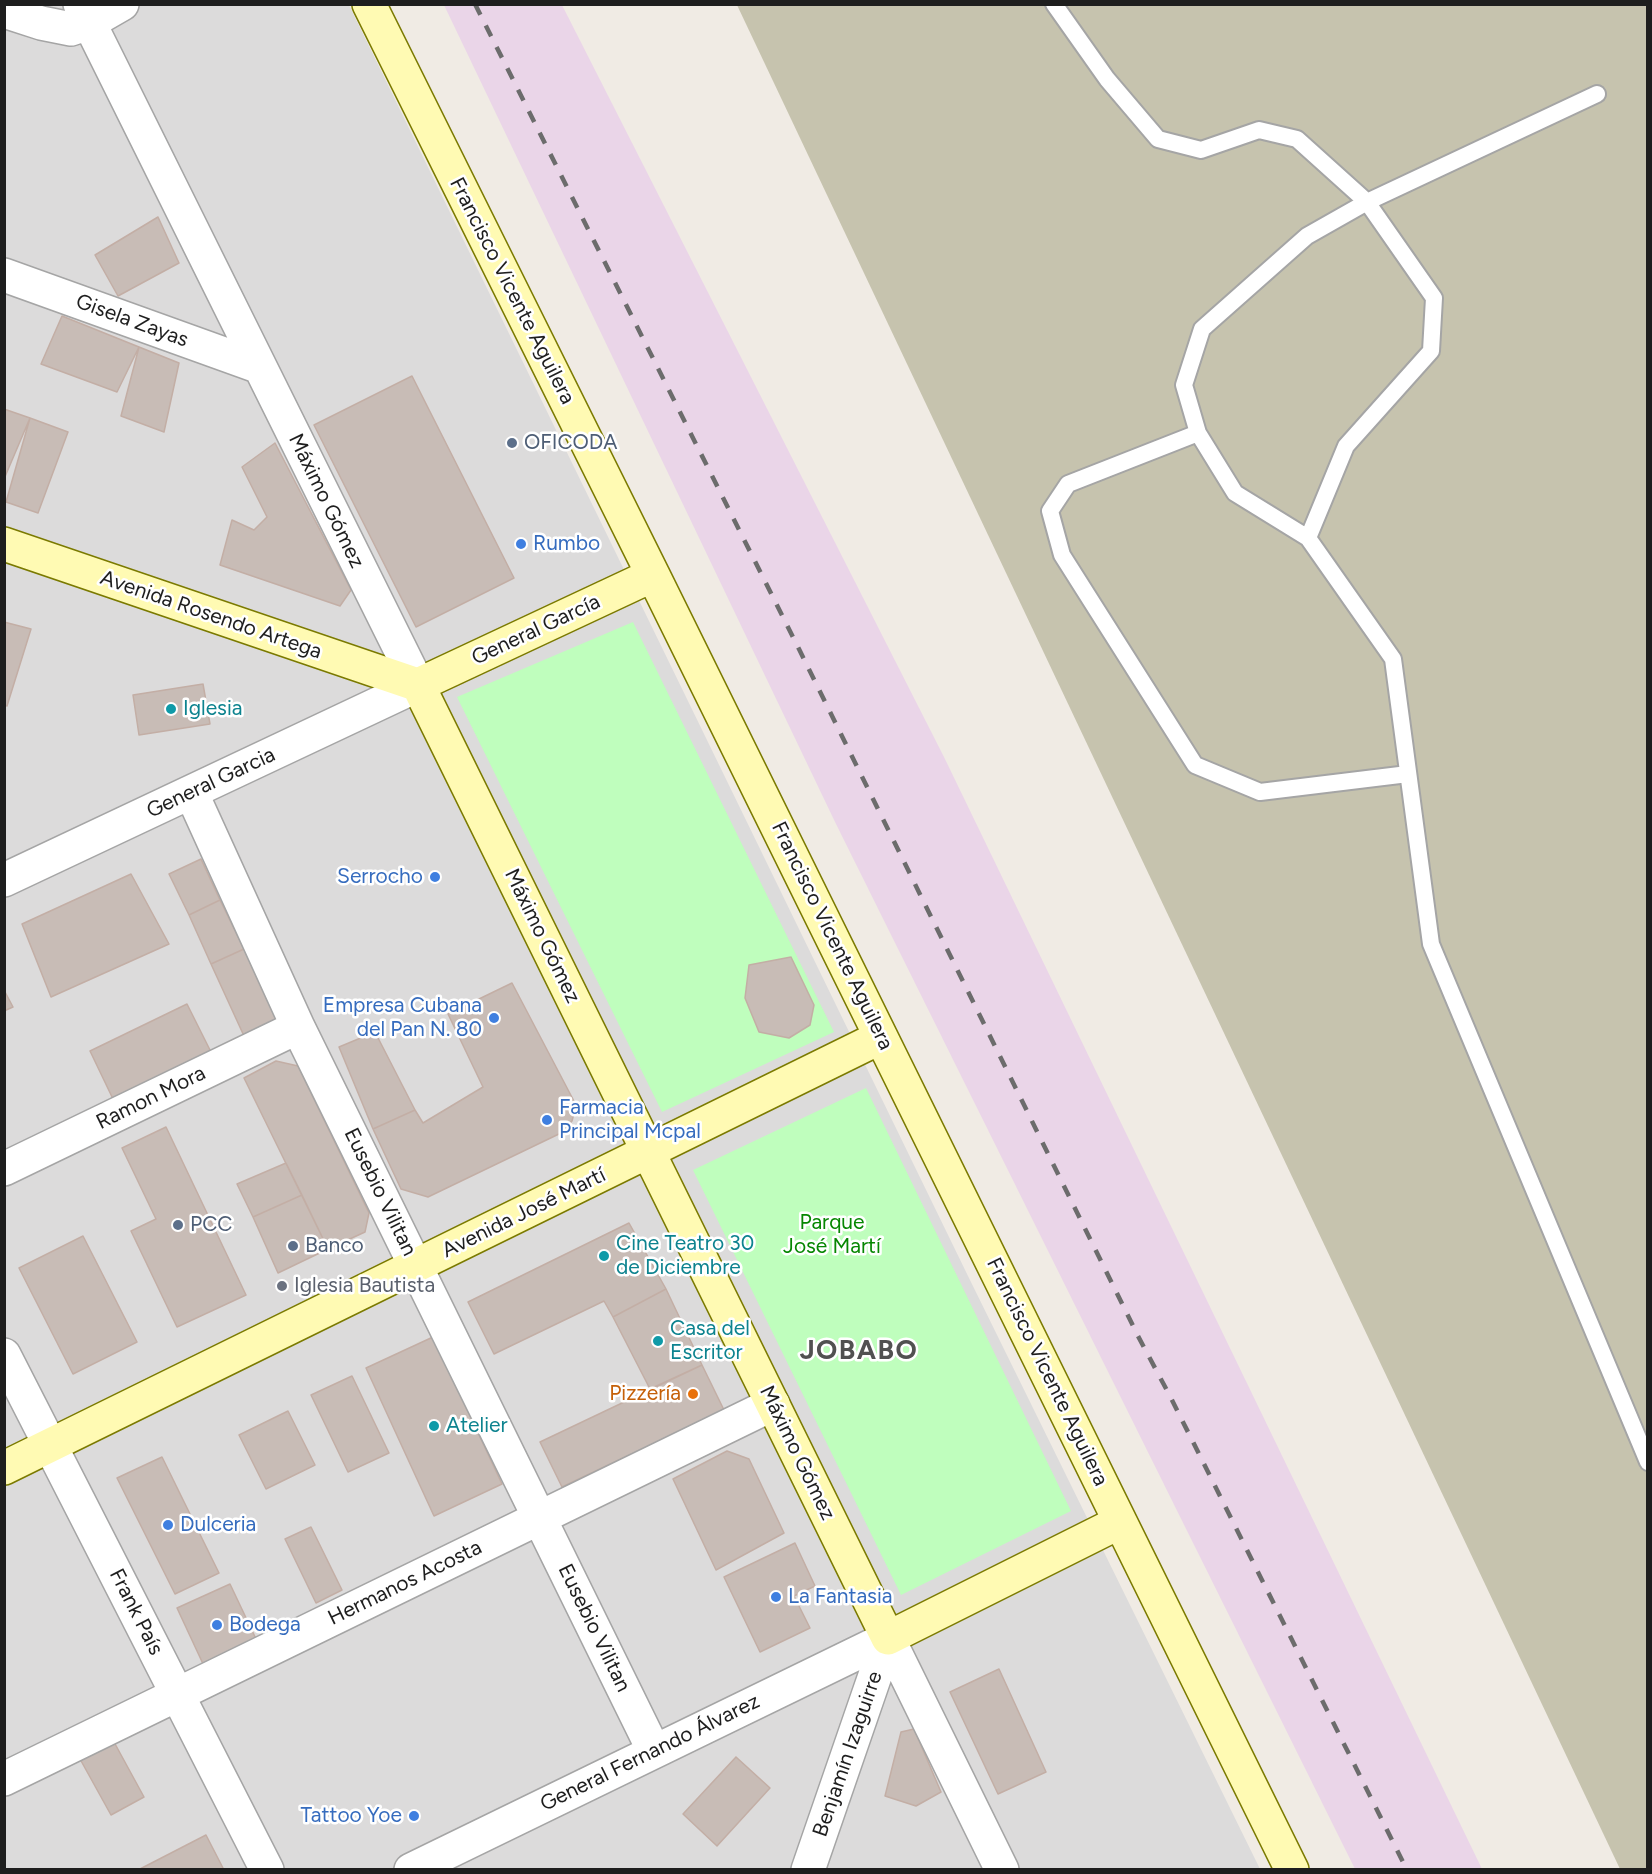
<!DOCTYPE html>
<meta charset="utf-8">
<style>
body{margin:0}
#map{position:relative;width:1652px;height:1874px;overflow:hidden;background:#f0ebe4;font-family:Figtree,sans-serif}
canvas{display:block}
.frame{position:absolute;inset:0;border:6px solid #1e1e1e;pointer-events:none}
</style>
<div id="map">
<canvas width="1652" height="1874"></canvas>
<div class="frame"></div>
</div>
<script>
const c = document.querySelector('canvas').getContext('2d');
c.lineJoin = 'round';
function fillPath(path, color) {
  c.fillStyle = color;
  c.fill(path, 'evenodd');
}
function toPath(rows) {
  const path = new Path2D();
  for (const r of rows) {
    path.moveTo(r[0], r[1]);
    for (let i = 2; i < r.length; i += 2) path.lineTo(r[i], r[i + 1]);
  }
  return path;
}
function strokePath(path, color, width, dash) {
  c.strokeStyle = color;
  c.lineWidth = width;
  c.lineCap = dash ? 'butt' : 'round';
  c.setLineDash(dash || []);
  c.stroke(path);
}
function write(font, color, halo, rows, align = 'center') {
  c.font = font + ' Figtree,sans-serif';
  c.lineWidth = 5;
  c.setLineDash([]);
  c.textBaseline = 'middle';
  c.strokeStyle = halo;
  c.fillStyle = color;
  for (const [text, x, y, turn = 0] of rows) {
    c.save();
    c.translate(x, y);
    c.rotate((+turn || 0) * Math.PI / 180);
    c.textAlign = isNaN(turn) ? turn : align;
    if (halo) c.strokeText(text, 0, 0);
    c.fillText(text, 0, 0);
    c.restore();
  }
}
const residential = toPath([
 [5,5,349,5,968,1276,1260,1869,5,1870]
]);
const industrial = toPath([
 [444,5,562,5,944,757,1482,1869,1355,1869,836,824]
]);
const construction = toPath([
 [737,5,1647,5,1647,1869,1620,1869]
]);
const park = toPath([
 [633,622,834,1032,662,1112,457,697],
 [866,1088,1071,1511,901,1595,693,1170]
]);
const building = toPath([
 [158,217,179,263,118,296,95,255,158,217],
 [62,316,139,347,117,392,41,364,62,316],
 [139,347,179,363,164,432,121,416,139,347],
 [412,376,514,578,416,627,314,425,412,376],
 [4,409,30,418,4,479,4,409],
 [30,418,68,432,38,513,6,502,30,418],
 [275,443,351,590,340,606,220,565,232,520,254,530,267,517,242,467,275,443],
 [4,622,31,629,7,706,4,705,4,622],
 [203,684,210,724,139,735,133,695,203,684],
 [201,859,220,900,189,915,169,874,201,859],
 [131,874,169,944,51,997,22,924,131,874],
 [220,900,244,949,211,964,189,915,220,900],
 [244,949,277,1021,244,1036,211,964,244,949],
 [791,957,814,1005,810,1025,789,1038,759,1032,745,998,749,965,791,957],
 [512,983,576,1105,572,1121,561,1133,428,1197,401,1189,373,1129,415,1110,423,1123,483,1087,448,1014,512,983],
 [4,990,13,1007,4,1011,4,990],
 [187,1004,211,1052,113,1099,90,1051,187,1004],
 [375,1032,415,1110,373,1129,339,1047,375,1032],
 [276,1061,298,1066,369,1213,365,1232,328,1249,244,1078,276,1061],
 [166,1127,246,1295,177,1327,131,1231,156,1219,122,1148,166,1127],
 [286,1163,302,1195,253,1217,237,1184,286,1163],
 [302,1195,328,1249,278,1273,253,1217,302,1195],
 [629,1223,666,1289,613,1317,604,1301,494,1354,468,1302,629,1223],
 [83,1236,137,1342,73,1374,19,1268,83,1236],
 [666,1289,702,1365,650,1389,613,1317,666,1289],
 [433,1337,502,1484,434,1516,366,1368,433,1337],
 [702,1365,724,1410,562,1487,540,1442,702,1365],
 [352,1376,389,1453,348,1472,311,1395,352,1376],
 [288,1411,315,1465,266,1489,239,1435,288,1411],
 [727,1451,749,1459,784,1533,716,1570,673,1479,727,1451],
 [162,1457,219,1573,175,1594,117,1478,162,1457],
 [311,1527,342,1590,316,1603,285,1539,311,1527],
 [795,1543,815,1586,794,1596,810,1628,760,1652,724,1577,795,1543],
 [230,1584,257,1641,204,1666,177,1608,230,1584],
 [999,1669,1046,1772,998,1794,950,1692,999,1669],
 [914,1729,941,1792,916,1806,885,1796,901,1732,914,1729],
 [114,1742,144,1797,111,1815,80,1759,114,1742],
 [736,1757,770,1788,717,1846,683,1814,736,1757],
 [206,1835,224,1870,138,1870,206,1835]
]);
const lane = toPath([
 [1054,4,1107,79,1158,139,1201,150,1259,130,1297,139,1367,202,1434,298,1431,351,1346,446,1308,538],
 [1597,94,1367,202,1307,236,1202,329,1184,385,1198,433,1235,493,1308,538,1393,659,1431,944,1648,1462],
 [1198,433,1068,484,1050,511,1062,555,1195,765,1260,792,1408,774]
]);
const street = toPath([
 [4,11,41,23,71,29,89,23,122,4],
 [4,275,260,367],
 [191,792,298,1027,654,1751],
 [4,880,418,685,80,4],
 [4,1169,298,1027],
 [4,1355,267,1870],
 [888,1638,1002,1870],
 [4,1779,773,1404],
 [411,1870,888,1638],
 [808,1870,888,1638]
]);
const secondary = toPath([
 [369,4,653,575,1292,1870],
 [4,544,418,685],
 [418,685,888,1638,1120,1522],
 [418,685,653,575],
 [4,1468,881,1037]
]);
const rail = toPath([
 [475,4,799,649,1138,1336,1171,1398,1407,1870]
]);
const markers = [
 [512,443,6,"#5c6f8a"],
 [521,544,6,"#3f7fe0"],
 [171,709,6,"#0f9aa8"],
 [435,877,6,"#3f7fe0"],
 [494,1018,6,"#3f7fe0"],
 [547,1120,6,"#3f7fe0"],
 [178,1225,6,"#5c6f8a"],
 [293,1246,6,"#5c6f8a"],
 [604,1256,6,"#0f9aa8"],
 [282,1286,6,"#6b7280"],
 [658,1341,6,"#0f9aa8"],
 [693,1394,6,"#e8710a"],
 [434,1426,6,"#0f9aa8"],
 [168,1525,6,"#3f7fe0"],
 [776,1597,6,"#3f7fe0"],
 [217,1625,6,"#3f7fe0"],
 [414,1816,6,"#3f7fe0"]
];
const streetNames = [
 ["Francisco Vicente Aguilera",512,291,63],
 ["Gisela Zayas",132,321,20],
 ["Máximo Gómez",326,501,64],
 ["Avenida Rosendo Artega",211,615,19],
 ["General García",536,630,-25],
 ["General Garcia",211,783,-25],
 ["Máximo Gómez",542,936,64],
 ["Francisco Vicente Aguilera",832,936,64],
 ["Ramon Mora",151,1098,-26],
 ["Eusebio Vilitan",380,1192,64],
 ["Avenida José Martí",524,1213,-26],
 ["Francisco Vicente Aguilera",1047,1372,64],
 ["Máximo Gómez",797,1453,64],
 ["Hermanos Acosta",405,1583,-26],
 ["Frank País",136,1612,63],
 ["Eusebio Vilitan",594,1628,64],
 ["General Fernando Álvarez",650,1753,-26],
 ["Benjamín Izaguirre",848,1754,-71]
];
const serviceNames = [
 ["OFICODA",524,443],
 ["PCC",190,1225],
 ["Banco",305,1246]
];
const shopNames = [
 ["Rumbo",533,544],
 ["Serrocho",423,877,"right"],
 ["Empresa Cubana",482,1006,"right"],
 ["del Pan N. 80",482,1030,"right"],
 ["Farmacia",559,1108],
 ["Principal Mcpal",559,1132],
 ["Dulceria",180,1525],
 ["La Fantasia",788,1597],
 ["Bodega",229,1625],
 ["Tattoo Yoe",402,1816,"right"]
];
const cultureNames = [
 ["Iglesia",183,709],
 ["Cine Teatro 30",616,1244],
 ["de Diciembre",616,1268],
 ["Casa del",670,1329],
 ["Escritor",670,1353],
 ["Atelier",446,1426]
];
const parkNames = [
 ["Parque",832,1223],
 ["José Martí",832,1247]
];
const worshipNames = [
 ["Iglesia Bautista",294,1286]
];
const foodNames = [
 ["Pizzería",681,1394]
];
const districtNames = [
 ["JOBABO",859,1351]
];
fillPath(residential, '#dcdbdb');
fillPath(industrial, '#ead5e8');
fillPath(construction, '#c6c3ae');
fillPath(park, '#bffebd');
fillPath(building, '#c8bcb6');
strokePath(building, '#c3aea5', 1.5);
strokePath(lane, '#a5a5a5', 20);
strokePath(street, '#a5a5a5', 36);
strokePath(secondary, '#7b7a00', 36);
strokePath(lane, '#fff', 16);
strokePath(street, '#fff', 33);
strokePath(secondary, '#fffab3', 33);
strokePath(rail, '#6c6c6c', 4.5, [12, 12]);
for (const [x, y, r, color] of markers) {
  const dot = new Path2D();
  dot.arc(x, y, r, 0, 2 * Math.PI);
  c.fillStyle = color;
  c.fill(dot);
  strokePath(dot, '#fff', 2);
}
write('21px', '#1e1e1e', '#fff', streetNames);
write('21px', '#4e5e75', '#fff', serviceNames, 'left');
write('21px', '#366cbe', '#fff', shopNames, 'left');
write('21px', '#0d838f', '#fff', cultureNames, 'left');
write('21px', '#068702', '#fff', parkNames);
write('21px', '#5b616d', '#fff', worshipNames, 'left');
write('21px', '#c56008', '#fff', foodNames, 'right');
c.letterSpacing = '1.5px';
write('bold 27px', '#515151', '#fff', districtNames);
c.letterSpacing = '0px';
</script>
